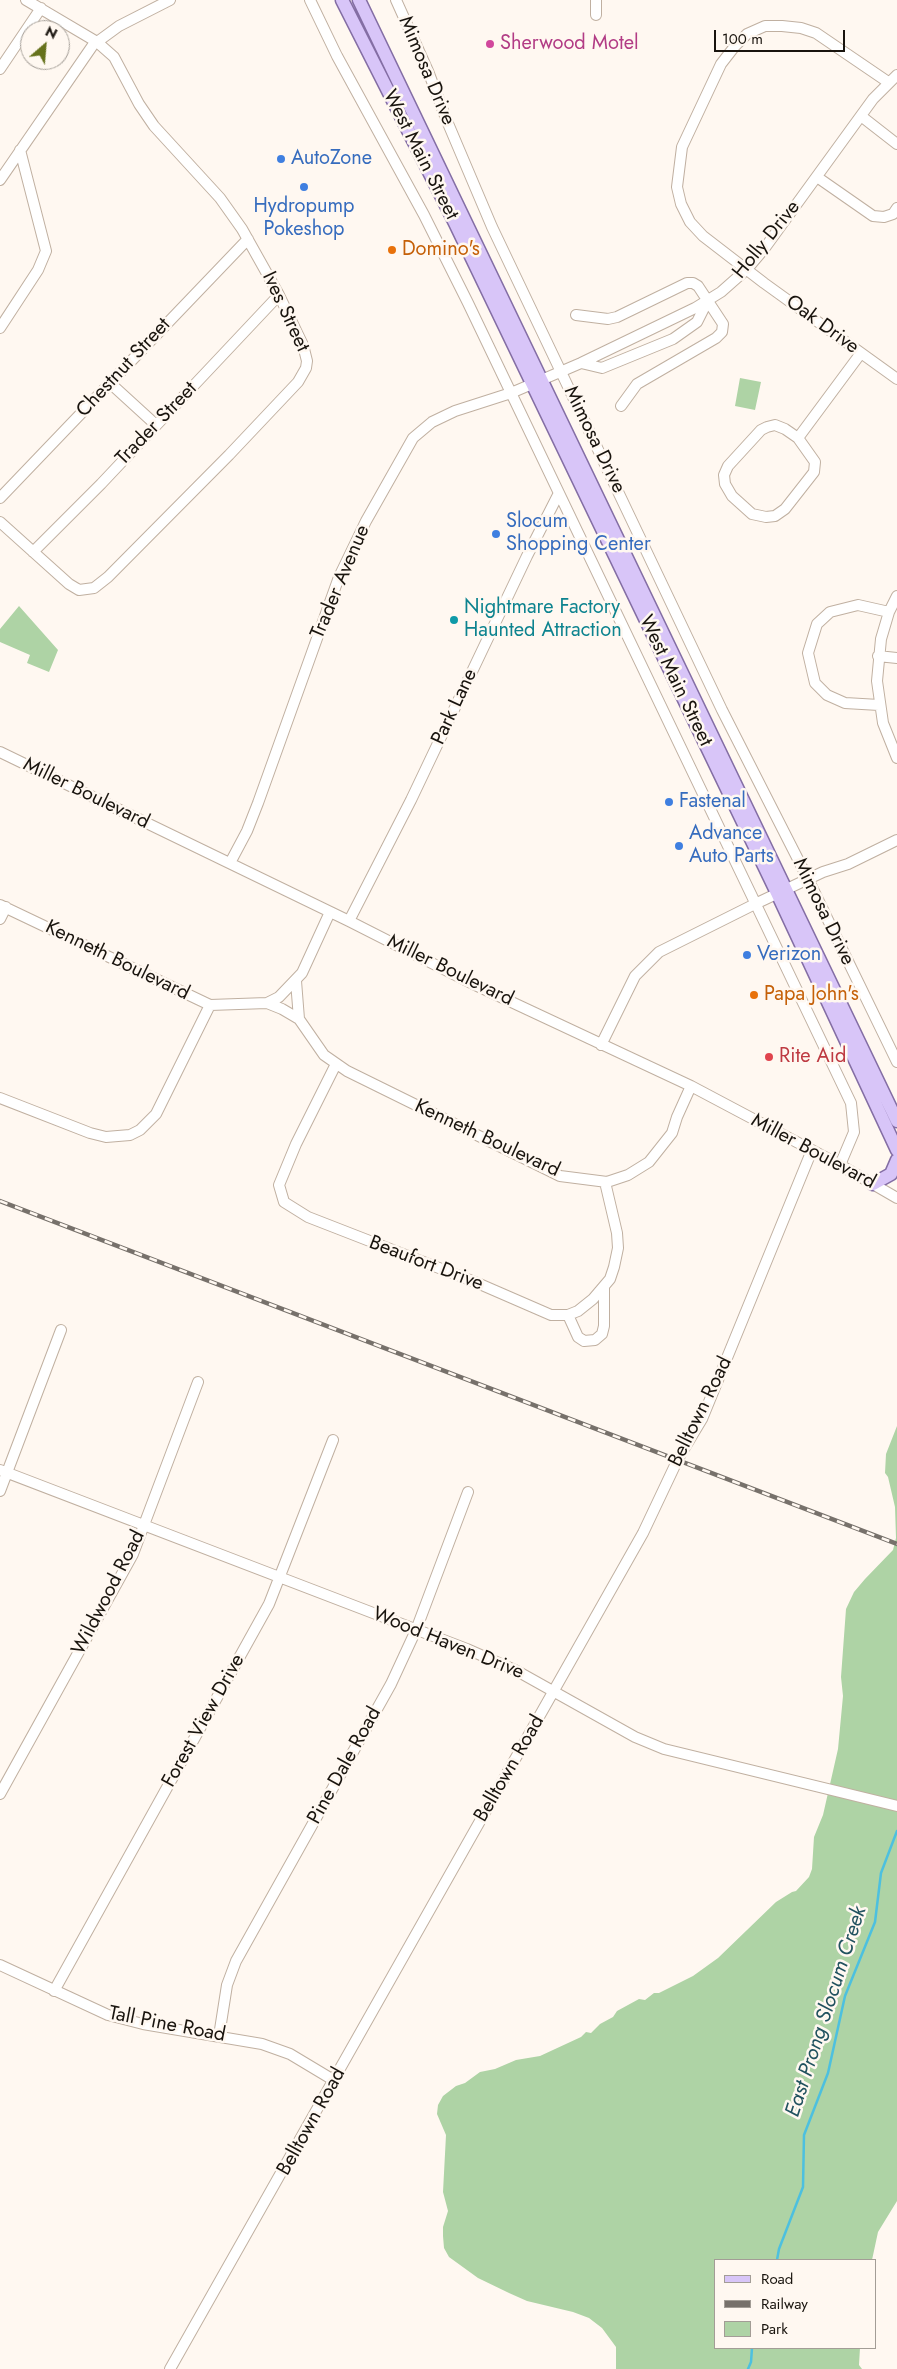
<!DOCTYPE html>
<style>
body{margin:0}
#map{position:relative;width:897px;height:2369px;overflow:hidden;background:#fff8f1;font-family:Jost,sans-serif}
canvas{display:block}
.legend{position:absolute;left:714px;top:2259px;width:162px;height:90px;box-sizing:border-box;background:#fff8f1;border:1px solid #a39d96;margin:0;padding:6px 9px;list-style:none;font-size:15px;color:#19140e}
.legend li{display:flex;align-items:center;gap:10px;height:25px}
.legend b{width:25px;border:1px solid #a39d96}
.north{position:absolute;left:20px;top:20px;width:50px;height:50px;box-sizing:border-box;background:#fff8f1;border:1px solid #a39d96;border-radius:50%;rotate:27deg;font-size:14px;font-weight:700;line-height:20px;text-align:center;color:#19140e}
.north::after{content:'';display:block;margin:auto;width:18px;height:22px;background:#66721c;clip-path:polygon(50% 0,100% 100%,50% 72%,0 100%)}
.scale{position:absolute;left:714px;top:30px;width:131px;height:22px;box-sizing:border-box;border:2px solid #19140e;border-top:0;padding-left:6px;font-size:15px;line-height:18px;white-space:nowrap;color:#19140e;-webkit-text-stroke:4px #fff8f1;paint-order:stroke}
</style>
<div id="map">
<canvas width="897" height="2369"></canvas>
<ul class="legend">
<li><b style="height:6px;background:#d8c5f8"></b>Road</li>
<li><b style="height:6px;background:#77716b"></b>Railway</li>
<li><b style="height:14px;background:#aed3a5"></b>Park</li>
</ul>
<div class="north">N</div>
<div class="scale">100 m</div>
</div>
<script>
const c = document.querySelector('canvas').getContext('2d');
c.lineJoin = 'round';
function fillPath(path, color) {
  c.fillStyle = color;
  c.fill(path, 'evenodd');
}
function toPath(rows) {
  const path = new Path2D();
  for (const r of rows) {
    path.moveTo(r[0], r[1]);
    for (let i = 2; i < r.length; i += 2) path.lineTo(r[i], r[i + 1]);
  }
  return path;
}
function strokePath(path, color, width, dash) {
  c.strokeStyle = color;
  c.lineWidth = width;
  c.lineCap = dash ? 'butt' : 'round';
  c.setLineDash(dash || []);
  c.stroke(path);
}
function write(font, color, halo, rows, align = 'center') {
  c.font = font + ' Jost,sans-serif';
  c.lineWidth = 5;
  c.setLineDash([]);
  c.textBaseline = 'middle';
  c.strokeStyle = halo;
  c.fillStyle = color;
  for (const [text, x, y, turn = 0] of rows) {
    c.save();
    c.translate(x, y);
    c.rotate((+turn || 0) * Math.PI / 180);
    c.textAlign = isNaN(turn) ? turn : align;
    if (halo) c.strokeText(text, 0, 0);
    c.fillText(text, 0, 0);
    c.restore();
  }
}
const green = toPath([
 [740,378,761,382,755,410,735,406],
 [19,606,58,650,49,672,27,663,30,655,0,642,0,629],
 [897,1426,897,2201,878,2232,872,2260,716,2260,716,2348,860,2348,859,2365,862,2369,616,2369,616,2347,602,2328,589,2318,573,2312,527,2301,509,2293,478,2278,449,2257,444,2248,443,2236,443,2227,448,2211,443,2192,446,2135,437,2114,438,2105,443,2096,456,2086,465,2083,480,2072,495,2069,516,2060,540,2056,581,2037,586,2032,591,2033,600,2024,613,2017,617,2011,639,1999,645,2000,654,1993,659,1993,693,1976,718,1958,776,1902,792,1892,796,1891,809,1877,812,1869,814,1837,823,1815,838,1749,843,1696,841,1677,846,1609,854,1592,865,1579,893,1550,896,1538,895,1507,888,1477,885,1473,886,1454]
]);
const stream = toPath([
 [777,2260,779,2249,803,2187,804,2135,828,2073,845,1996,875,1922,881,1873,897,1831],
 [748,2369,751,2362,752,2348]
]);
const minor = toPath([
 [310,0,337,56,424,215,468,303,851,1103,854,1132,840,1165],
 [396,0,428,71,447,121,492,227,722,710,808,879,897,1062],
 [596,0,596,15],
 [0,69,41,8],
 [888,82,816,33,801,28,782,26,765,26,747,34,735,46,721,64,682,147,677,187,681,204,690,222,703,236,764,283,897,379],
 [861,116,897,144],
 [817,177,873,216,884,217,893,214,897,208],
 [0,180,93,45,119,26,170,0],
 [576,315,608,319,617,317,687,283,693,283,698,286,723,324,722,332,716,338,637,384,621,406],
 [0,328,38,270,46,251,20,150],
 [581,363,602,368,673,339,697,322,708,300],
 [110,383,156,425],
 [798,438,815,462,814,472,785,509,775,516,766,517,752,514,732,496,725,484,724,475,728,466,761,430,767,427,775,425,785,429,798,438,861,353],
 [0,498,248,239],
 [0,522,69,584,79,590,94,588,108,577,229,455,298,382,306,368,307,361,303,345,279,295,242,229,220,198,154,126,139,104,114,57,97,42,26,0],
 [33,552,101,484,279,295],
 [897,596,889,612,881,639,877,681,883,723,897,758],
 [878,656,897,658],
 [879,705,845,703,827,695,815,683,808,653,817,624,830,612,858,605,889,612],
 [0,752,349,921,473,984,691,1086,840,1165,897,1198],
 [230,863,247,831,258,803,339,577,366,521,413,438,432,422,455,411,511,393,581,363,695,308,721,292,747,269,764,249,873,99,897,75],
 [0,905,210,1005,267,1003,282,1009,299,1019,324,1055,347,1071,560,1176,607,1182,628,1175,649,1162,672,1133,677,1117,691,1086],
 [0,919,6,907],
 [349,921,411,800,527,556,559,493],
 [296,981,299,1019],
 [267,1003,279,997,302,973,330,912],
 [601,1045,635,976,659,952,755,904,823,872,848,864,897,840],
 [336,1064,296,1144,279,1185,284,1202,308,1217,475,1282,551,1315,568,1315,578,1311,593,1299,610,1279,614,1267,618,1248,617,1233,605,1182],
 [0,1098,90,1133,106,1137,130,1135,140,1130,156,1114,210,1005],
 [568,1315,578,1337,584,1341,595,1340,602,1334,604,1326,604,1286],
 [0,1470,467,1649,517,1671,635,1737,664,1749,897,1806],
 [0,1491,61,1330],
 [0,1794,133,1554,198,1382],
 [0,1965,108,2015,143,2024,262,2044,290,2054,335,2081],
 [54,1991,269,1604,333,1440],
 [219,2036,227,1985,236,1961,391,1684,416,1630,468,1492],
 [170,2369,643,1533,678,1459,702,1419,812,1150]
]);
const major = toPath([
 [342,0,455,223,777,893,897,1150],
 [359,0,897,1121],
 [873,1184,891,1174,897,1160]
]);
const rail = toPath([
 [0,1201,897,1544]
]);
const markers = [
 [490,44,5,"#d1479c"],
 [281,159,5,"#3f7fe0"],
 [304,187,5,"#3f7fe0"],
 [392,250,5,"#e8710a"],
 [496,534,5,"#3f7fe0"],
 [454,620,5,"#0f9aa8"],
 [669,802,5,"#3f7fe0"],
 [679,846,5,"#3f7fe0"],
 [747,955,5,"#3f7fe0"],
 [754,995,5,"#e8710a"],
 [769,1057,5,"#e0444e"]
];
const hotelNames = [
 ["Sherwood Motel",500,44]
];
const streetNames = [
 ["Mimosa Drive",426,71,67],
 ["West Main Street",420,155,63],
 ["Holly Drive",767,240,-51],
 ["Ives Street",285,312,65],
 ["Oak Drive",822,325,36],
 ["Chestnut Street",124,368,-47],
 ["Trader Street",157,424,-46],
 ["Mimosa Drive",594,440,64],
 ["Trader Avenue",341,582,-67],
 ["West Main Street",675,681,64],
 ["Park Lane",455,707,-65],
 ["Miller Boulevard",86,794,26],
 ["Mimosa Drive",823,912,64],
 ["Kenneth Boulevard",117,961,26],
 ["Miller Boulevard",450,971,26],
 ["Kenneth Boulevard",487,1139,25],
 ["Miller Boulevard",813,1152,28],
 ["Beaufort Drive",426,1264,21],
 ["Belltown Road",701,1412,-64],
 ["Wildwood Road",109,1593,-63],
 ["Wood Haven Drive",448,1644,22],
 ["Forest View Drive",204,1721,-61],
 ["Pine Dale Road",345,1766,-61],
 ["Belltown Road",510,1769,-60],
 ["Tall Pine Road",167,2025,11],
 ["Belltown Road",312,2122,-61]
];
const shopNames = [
 ["AutoZone",291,159],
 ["Hydropump",304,207,"center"],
 ["Pokeshop",304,230,"center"],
 ["Slocum",506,522],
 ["Shopping Center",506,545],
 ["Fastenal",679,802],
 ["Advance",689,834],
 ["Auto Parts",689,857],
 ["Verizon",757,955]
];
const foodNames = [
 ["Domino's",402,250],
 ["Papa John's",764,995]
];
const cultureNames = [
 ["Nightmare Factory",464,608],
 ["Haunted Attraction",464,631]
];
const healthNames = [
 ["Rite Aid",779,1057]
];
const waterNames = [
 ["East Prong Slocum Creek",827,2012,-72]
];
fillPath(green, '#aed3a5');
strokePath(stream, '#4dc0df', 2.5);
strokePath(minor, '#c0b0a1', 12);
strokePath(major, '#846ea4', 15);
strokePath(minor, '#fff', 10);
strokePath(major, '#d8c5f8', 12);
strokePath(rail, '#77716b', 4.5);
strokePath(rail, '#fff8f1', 2.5, [8]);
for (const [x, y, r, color] of markers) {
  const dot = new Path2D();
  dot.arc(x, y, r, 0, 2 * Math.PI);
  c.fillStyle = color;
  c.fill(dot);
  strokePath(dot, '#fff8f1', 2);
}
write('20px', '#b23c85', '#fff8f1', hotelNames, 'left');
write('20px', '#19140e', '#fff8f1', streetNames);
write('20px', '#366cbe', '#fff8f1', shopNames, 'left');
write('20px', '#c56008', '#fff8f1', foodNames, 'left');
write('20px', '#0d838f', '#fff8f1', cultureNames, 'left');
write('20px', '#be3a42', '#fff8f1', healthNames, 'left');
write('italic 21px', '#21525f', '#fff8f1', waterNames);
</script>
